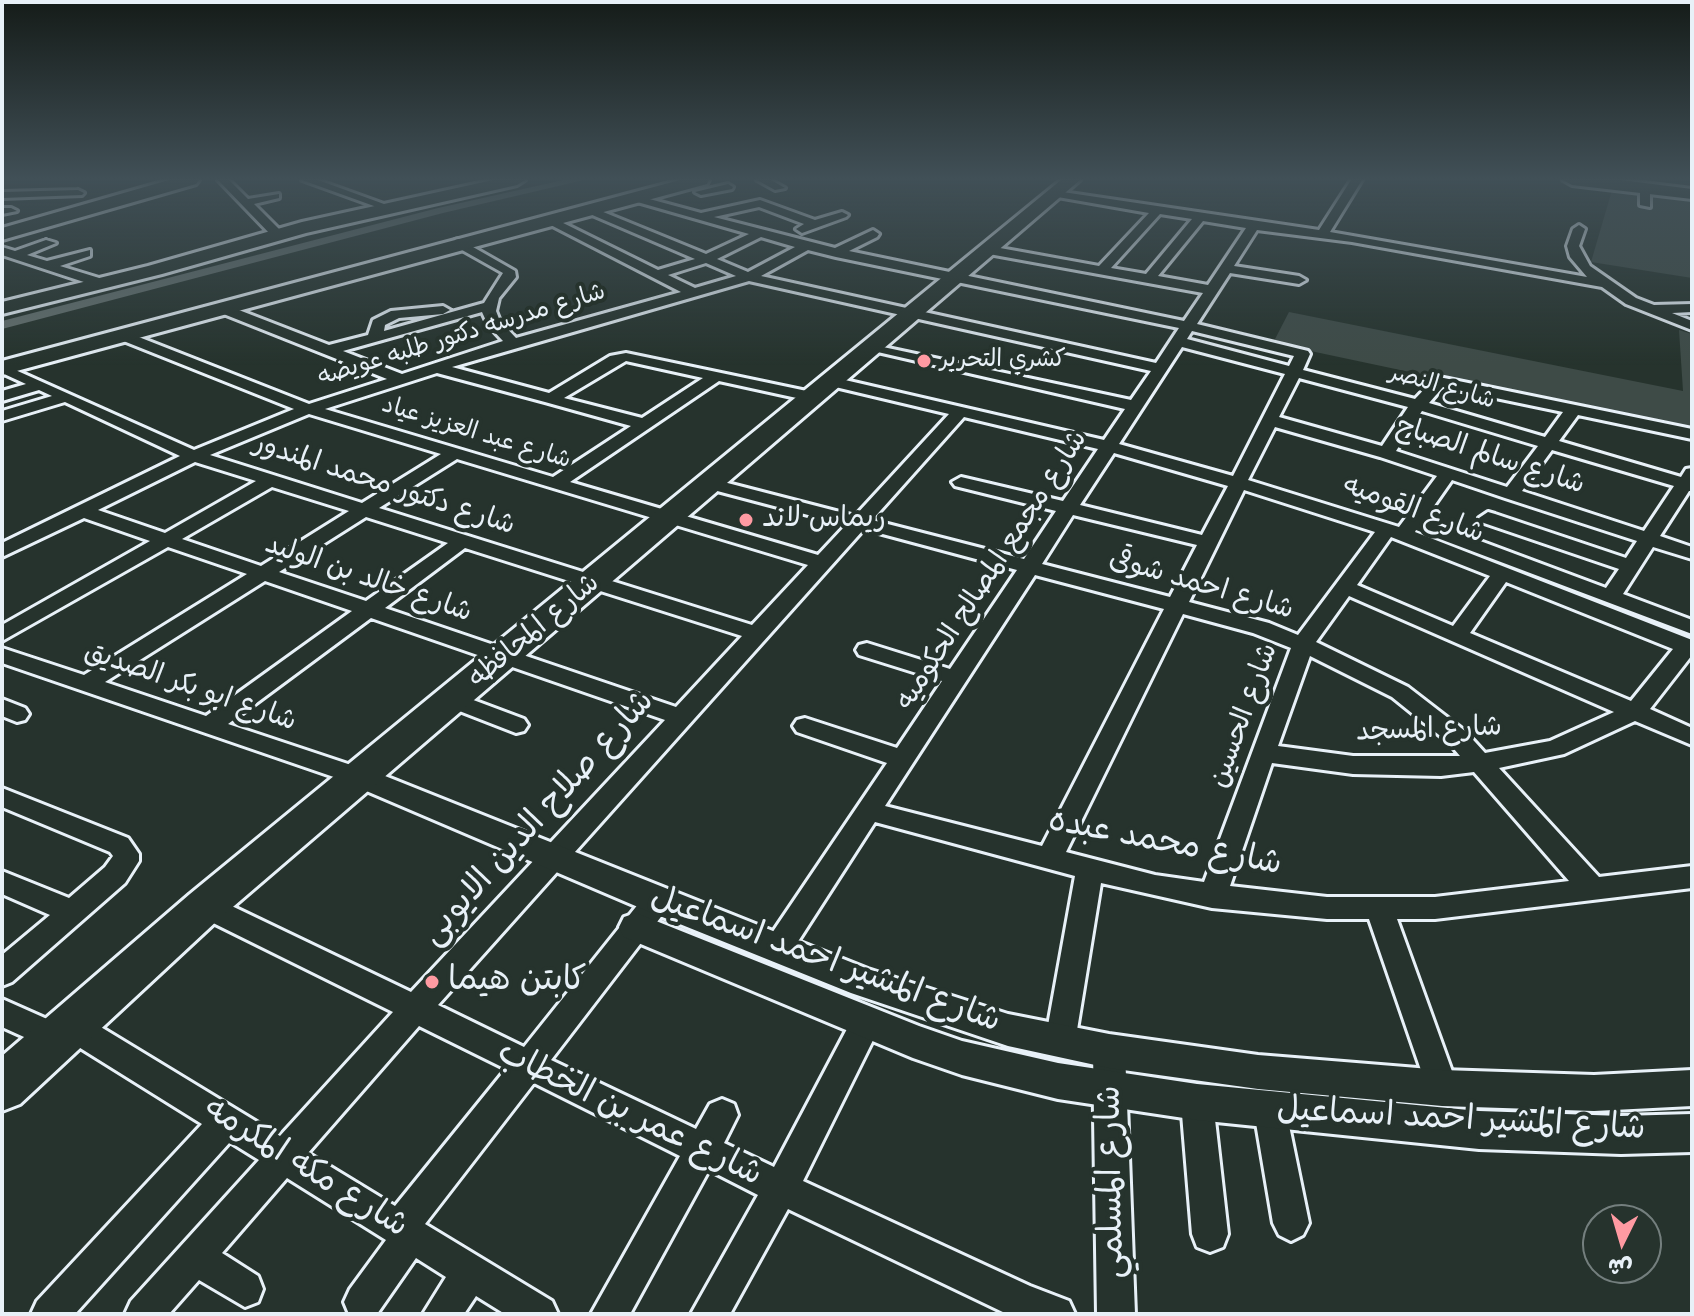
<!DOCTYPE html>
<meta charset="utf-8">
<style>
body{margin:0}
#map{position:relative;width:1694px;height:1316px;overflow:hidden;background:#26332d;font-family:Mynerve,"Playpen Sans Arabic",sans-serif}
canvas{display:block}
.frame{position:absolute;inset:0;border:4px solid #e8f1f8;pointer-events:none}
.north{position:absolute;left:1582px;top:1204px;width:80px;height:80px;box-sizing:border-box;background:#26332d;border:2px solid #747f7e;border-radius:50%;rotate:185deg;font-size:22px;font-weight:700;line-height:32px;text-align:center;color:#e8f1f8}
.north::after{content:'';display:block;margin:auto;width:28px;height:36px;background:#ff9aa2;clip-path:polygon(50% 0,100% 100%,50% 72%,0 100%)}
</style>
<div id="map">
<canvas width="1694" height="1316"></canvas>
<div class="frame"></div>
<div class="north">ش</div>
</div>
<script>
const c = document.querySelector('canvas').getContext('2d');
c.lineJoin = 'round';
function fillPath(path, color) {
  c.fillStyle = color;
  c.fill(path, 'evenodd');
}
function toPath(rows) {
  const path = new Path2D();
  for (const r of rows) {
    path.moveTo(r[0], r[1]);
    for (let i = 2; i < r.length; i += 2) path.lineTo(r[i], r[i + 1]);
  }
  return path;
}
function strokePath(path, color, width, dash) {
  c.strokeStyle = color;
  c.lineWidth = width;
  c.lineCap = dash ? 'butt' : 'round';
  c.setLineDash(dash || []);
  c.stroke(path);
}
function write(font, color, halo, rows, align = 'center') {
  c.font = font + ' Mynerve,"Playpen Sans Arabic",sans-serif';
  c.lineWidth = 8;
  c.setLineDash([]);
  c.textBaseline = 'middle';
  c.strokeStyle = halo;
  c.fillStyle = color;
  for (const [text, x, y, turn = 0] of rows) {
    c.save();
    c.translate(x, y);
    c.rotate((+turn || 0) * Math.PI / 180);
    c.textAlign = isNaN(turn) ? turn : align;
    if (halo) c.strokeText(text, 0, 0);
    c.fillText(text, 0, 0);
    c.restore();
  }
}
const green = toPath([
 [1612,190,1692,202,1692,278,1591,262],
 [1289,312,1683,391,1679,330,1692,334,1692,432,1273,343]
]);
const canal = toPath([
 [563,180,584,180,443,213,2,329,2,321,438,208,563,180]
]);
const minor = toPath([
 [218,180,229,180,248,199,279,194,279,198,254,204,281,231,281,237,273,237,218,180],
 [302,180,318,180,395,208,385,210,302,180],
 [757,180,771,180,785,188,775,190,757,180],
 [1351,180,1362,180,1330,232,1587,277,1570,257,1567,246,1573,229,1579,225,1585,229,1579,246,1590,266,1636,298,1654,305,1692,304,1692,312,1672,313,1692,321,1692,330,1626,304,1602,287,1352,242,1257,230,1234,266,1299,276,1306,280,1299,284,1230,273,1197,324,1308,351,1310,354,1303,370,1415,399,1434,379,1439,377,1692,429,1692,439,1578,415,1559,441,1681,477,1686,469,1692,468,1692,491,1689,491,1660,536,1692,547,1692,559,1653,547,1623,594,1692,620,1692,634,1416,530,1415,532,1692,640,1692,655,1650,709,1692,728,1692,745,1635,721,1564,754,1499,768,1599,877,1692,866,1692,888,1435,919,1397,919,1458,1088,1453,1099,1442,1103,1431,1099,1369,919,1327,919,1212,908,1101,883,1075,1042,1071,1052,1060,1056,1049,1052,1045,1042,1075,876,875,822,788,957,778,960,768,957,764,948,768,939,887,763,797,732,793,726,797,720,805,718,897,748,942,681,859,655,856,650,859,645,867,643,950,669,1017,570,864,529,438,1005,524,1047,647,893,657,890,667,893,671,901,667,909,551,1060,696,1129,710,1104,722,1099,734,1104,738,1115,724,1143,774,1167,856,1012,867,1008,878,1012,882,1022,803,1181,1030,1286,1069,1301,1075,1314,1007,1314,788,1209,730,1314,691,1314,758,1195,709,1170,630,1314,591,1314,680,1156,534,1083,425,1224,552,1301,558,1314,505,1314,476,1296,464,1314,423,1314,446,1277,416,1258,377,1314,349,1314,344,1302,350,1289,386,1240,287,1178,222,1253,258,1276,263,1289,258,1302,245,1307,199,1280,169,1314,125,1314,131,1301,259,1160,230,1142,75,1314,31,1314,37,1301,202,1124,69,1041,66,1047,55,1051,2,1027,2,999,56,1023,59,1015,70,1011,81,1015,280,1136,393,1012,195,914,191,906,195,898,205,895,215,898,411,992,665,720,371,618,228,724,369,771,372,777,369,783,360,786,2,663,2,648,84,675,247,574,168,547,2,641,2,625,150,541,84,518,2,557,2,543,180,456,65,402,2,421,2,411,52,396,39,390,2,401,2,391,26,384,2,373,2,364,194,450,294,409,116,338,116,332,126,332,309,404,387,379,216,311,216,305,226,305,329,345,368,335,373,320,391,311,443,306,450,310,443,314,399,318,385,325,384,331,484,303,503,273,455,246,455,240,459,239,515,271,516,277,499,298,496,311,500,321,516,338,681,292,543,221,543,217,551,217,658,270,695,259,583,211,583,207,591,207,706,254,749,234,627,199,625,197,631,194,701,213,760,200,815,220,842,212,848,215,846,217,802,233,796,229,804,224,759,207,714,217,835,248,873,230,879,234,877,237,849,251,1184,321,1203,293,989,254,983,250,989,246,1099,266,1149,213,1052,196,1050,194,1056,191,1319,230,1351,180],
 [1160,214,1192,219,1146,274,1111,268,1160,214],
 [1203,221,1246,228,1208,285,1158,276,1203,221],
 [761,237,795,247,748,272,717,259,761,237],
 [808,250,836,257,1179,328,1156,363,761,276,808,250],
 [706,263,736,276,695,288,668,275,706,263],
 [749,281,1151,371,1131,400,869,344,869,350,1125,409,1104,440,832,377,827,379,827,385,949,414,855,516,712,479,703,484,706,488,846,525,818,555,570,482,719,381,815,402,821,400,821,394,626,353,610,356,549,393,452,367,749,281],
 [482,312,488,325,503,341,402,374,343,351,482,312],
 [1192,331,1294,356,1289,366,1187,339,1192,331],
 [1182,347,1285,374,1233,476,1119,444,1182,347],
 [626,361,703,378,642,418,564,398,626,361],
 [437,373,545,402,631,426,553,477,325,409,437,373],
 [1299,378,1408,407,1382,446,1279,417,1299,378],
 [1443,387,1563,412,1545,437,1429,403,1443,387],
 [1422,411,1538,446,1507,487,1396,451,1422,411],
 [309,414,441,454,362,503,210,455,309,414],
 [964,417,1098,449,1063,501,961,477,952,482,955,486,1056,511,1024,559,872,520,964,417],
 [1275,427,1380,457,1437,476,1399,527,1248,480,1275,427],
 [1552,450,1674,486,1644,531,1522,491,1552,450],
 [1114,453,1228,486,1202,535,1080,505,1114,453],
 [457,459,808,565,752,625,379,508,457,459],
 [195,462,256,481,165,533,98,510,195,462],
 [1452,480,1505,498,1637,541,1626,558,1495,514,1488,512,1479,518,1481,522,1619,569,1606,588,1424,520,1452,480],
 [272,487,349,511,261,566,182,539,272,487],
 [1244,490,1375,532,1298,635,1269,623,1189,602,1244,490],
 [1073,515,1197,545,1170,597,1042,564,1073,515],
 [366,517,448,543,366,601,279,572,366,517],
 [1391,537,1490,576,1453,626,1357,585,1391,537],
 [465,548,742,636,676,707,385,608,465,548],
 [1035,575,1164,609,1042,846,885,806,1035,575],
 [265,581,352,611,206,716,105,682,265,581],
 [1506,582,1673,649,1631,701,1470,633,1506,582],
 [1349,596,1614,712,1550,741,1485,753,1465,731,1408,687,1316,642,1349,596],
 [1183,614,1253,633,1291,648,1204,882,1155,875,1066,852,1183,614],
 [1310,656,1392,697,1449,743,1460,756,1353,756,1278,746,1310,656],
 [1272,763,1353,774,1441,776,1474,772,1569,881,1435,897,1327,897,1230,886,1272,763],
 [419,1026,506,1069,395,1206,308,1153,419,1026],
 [728,184,733,187,732,189,701,195,695,192,728,184],
 [1640,186,1650,188,1650,207,1640,205,1640,186],
 [78,190,84,193,82,195,2,198,2,192,78,190],
 [2,208,11,208,17,211,2,214,2,208],
 [46,240,56,243,27,255,47,261,90,250,90,256,60,266,109,281,109,287,99,287,2,255,2,247,15,251,46,240],
 [452,692,524,719,528,725,524,731,516,733,444,705,441,700,444,695,452,692],
 [2,699,25,708,29,714,25,720,17,722,2,716,2,699],
 [2,788,128,838,139,854,139,861,125,883,12,982,2,986,2,955,50,915,2,894,2,871,69,898,105,867,113,856,110,852,2,807,2,788],
 [1109,1037,1120,1041,1125,1051,1135,1314,1097,1314,1093,1051,1098,1041,1109,1037],
 [1197,1087,1208,1091,1213,1102,1228,1234,1223,1247,1210,1252,1197,1247,1192,1234,1181,1102,1186,1091,1197,1087],
 [1270,1095,1282,1100,1286,1111,1309,1223,1303,1235,1291,1241,1279,1235,1273,1223,1254,1111,1258,1100,1270,1095]
]);
const tertiary = toPath([
 [360,766,868,969,1008,1014,1109,1034,1258,1055,1442,1070,1594,1075,1692,1070,1692,1106,1594,1111,1442,1106,1258,1089,1109,1068,1008,1046,851,993,645,910,350,784,345,777,350,770,360,766],
 [636,913,919,1026,962,1041,1058,1063,1197,1084,1479,1111,1621,1116,1692,1114,1692,1152,1621,1154,1479,1149,1197,1120,1058,1099,962,1075,913,1058,624,937,619,927,624,917,636,913]
]);
const primary = toPath([
 [493,180,525,180,517,185,306,233,162,274,2,314,2,302,148,266,302,222,493,180],
 [680,180,709,180,707,184,2,375,2,361,680,180],
 [1061,180,1080,180,220,918,20,1104,2,1111,2,1056,190,894,1061,180]
]);
const trunk = toPath([
 [169,180,199,180,196,184,2,240,2,228,169,180],
 [1563,180,1621,180,1692,189,1692,199,1572,185,1563,180]
]);
const markers = [
 [924,361,8,"#ff9aa2"],
 [746,520,8,"#ff9aa2"],
 [432,982,8,"#ff9aa2"]
];
const farStreetnames = [
 ["شارع مدرسه دكتور طلبه عويضه",462,336,-17],
 ["شارع النصر",1442,388,16],
 ["شارع عبد العزيز عياد",476,434,17]
];
const farPoinames = [
 ["كشري التحرير",940,361]
];
const streetNames = [
 ["شارع سالم الصباح",1490,457,18],
 ["شارع دكتور محمد المندور",384,486,18],
 ["شارع القوميه",1413,511,20],
 ["شارع مجمع المصالح الحكوميه",993,571,-57],
 ["شارع خالد بن الوليد",368,580,19],
 ["شارع احمد شوقى",1201,586,16],
 ["شارع المحافظه",535,632,-40],
 ["شارع ابو بكر الصديق",190,688,19],
 ["شارع الحسين",1245,716,-70],
 ["شارع المسجد",1429,731,-2]
];
const poiNames = [
 ["ريماس لاند",762,520]
];
const nearStreetnames = [
 ["شارع صلاح الدين الايوبى",539,819,-48],
 ["شارع محمد عبده",1165,844,11],
 ["شارع المشير احمد اسماعيل",825,961,20],
 ["شارع عمر بن الخطاب",629,1115,26],
 ["شارع المشير احمد اسماعيل",1461,1121,3],
 ["شارع مكه المكرمه",305,1169,32],
 ["شارع المسلمي",1113,1182,-91]
];
const nearPoinames = [
 ["كابتن هيما",448,982]
];
fillPath(green, '#3e4b47');
fillPath(canal, '#636f6d');
strokePath(minor, '#e8f1f8', 6);
strokePath(tertiary, '#e8f1f8', 6);
strokePath(primary, '#e8f1f8', 6);
strokePath(trunk, '#e8f1f8', 6);
fillPath(minor, '#26332d');
fillPath(tertiary, '#26332d');
fillPath(primary, '#26332d');
fillPath(trunk, '#26332d');
const sky = c.createLinearGradient(0, 0, 0, 365);
sky.addColorStop(0, '#151c19');
sky.addColorStop(0.49, '#415057');
sky.addColorStop(1, '#41505700');
c.fillStyle = sky;
c.fillRect(0, 0, 1694, 365);
for (const [x, y, r, color] of markers) {
  const dot = new Path2D();
  dot.arc(x, y, r, 0, 2 * Math.PI);
  c.fillStyle = color;
  c.fill(dot);
  strokePath(dot, '#26332d', 3);
}
write('24px', '#e8f1f8', '#26332d', farStreetnames);
write('24px', '#e8f1f8', '#26332d', farPoinames, 'left');
write('28px', '#e8f1f8', '#26332d', streetNames);
write('28px', '#e8f1f8', '#26332d', poiNames, 'left');
write('34px', '#e8f1f8', '#26332d', nearStreetnames);
write('34px', '#e8f1f8', '#26332d', nearPoinames, 'left');
</script>
